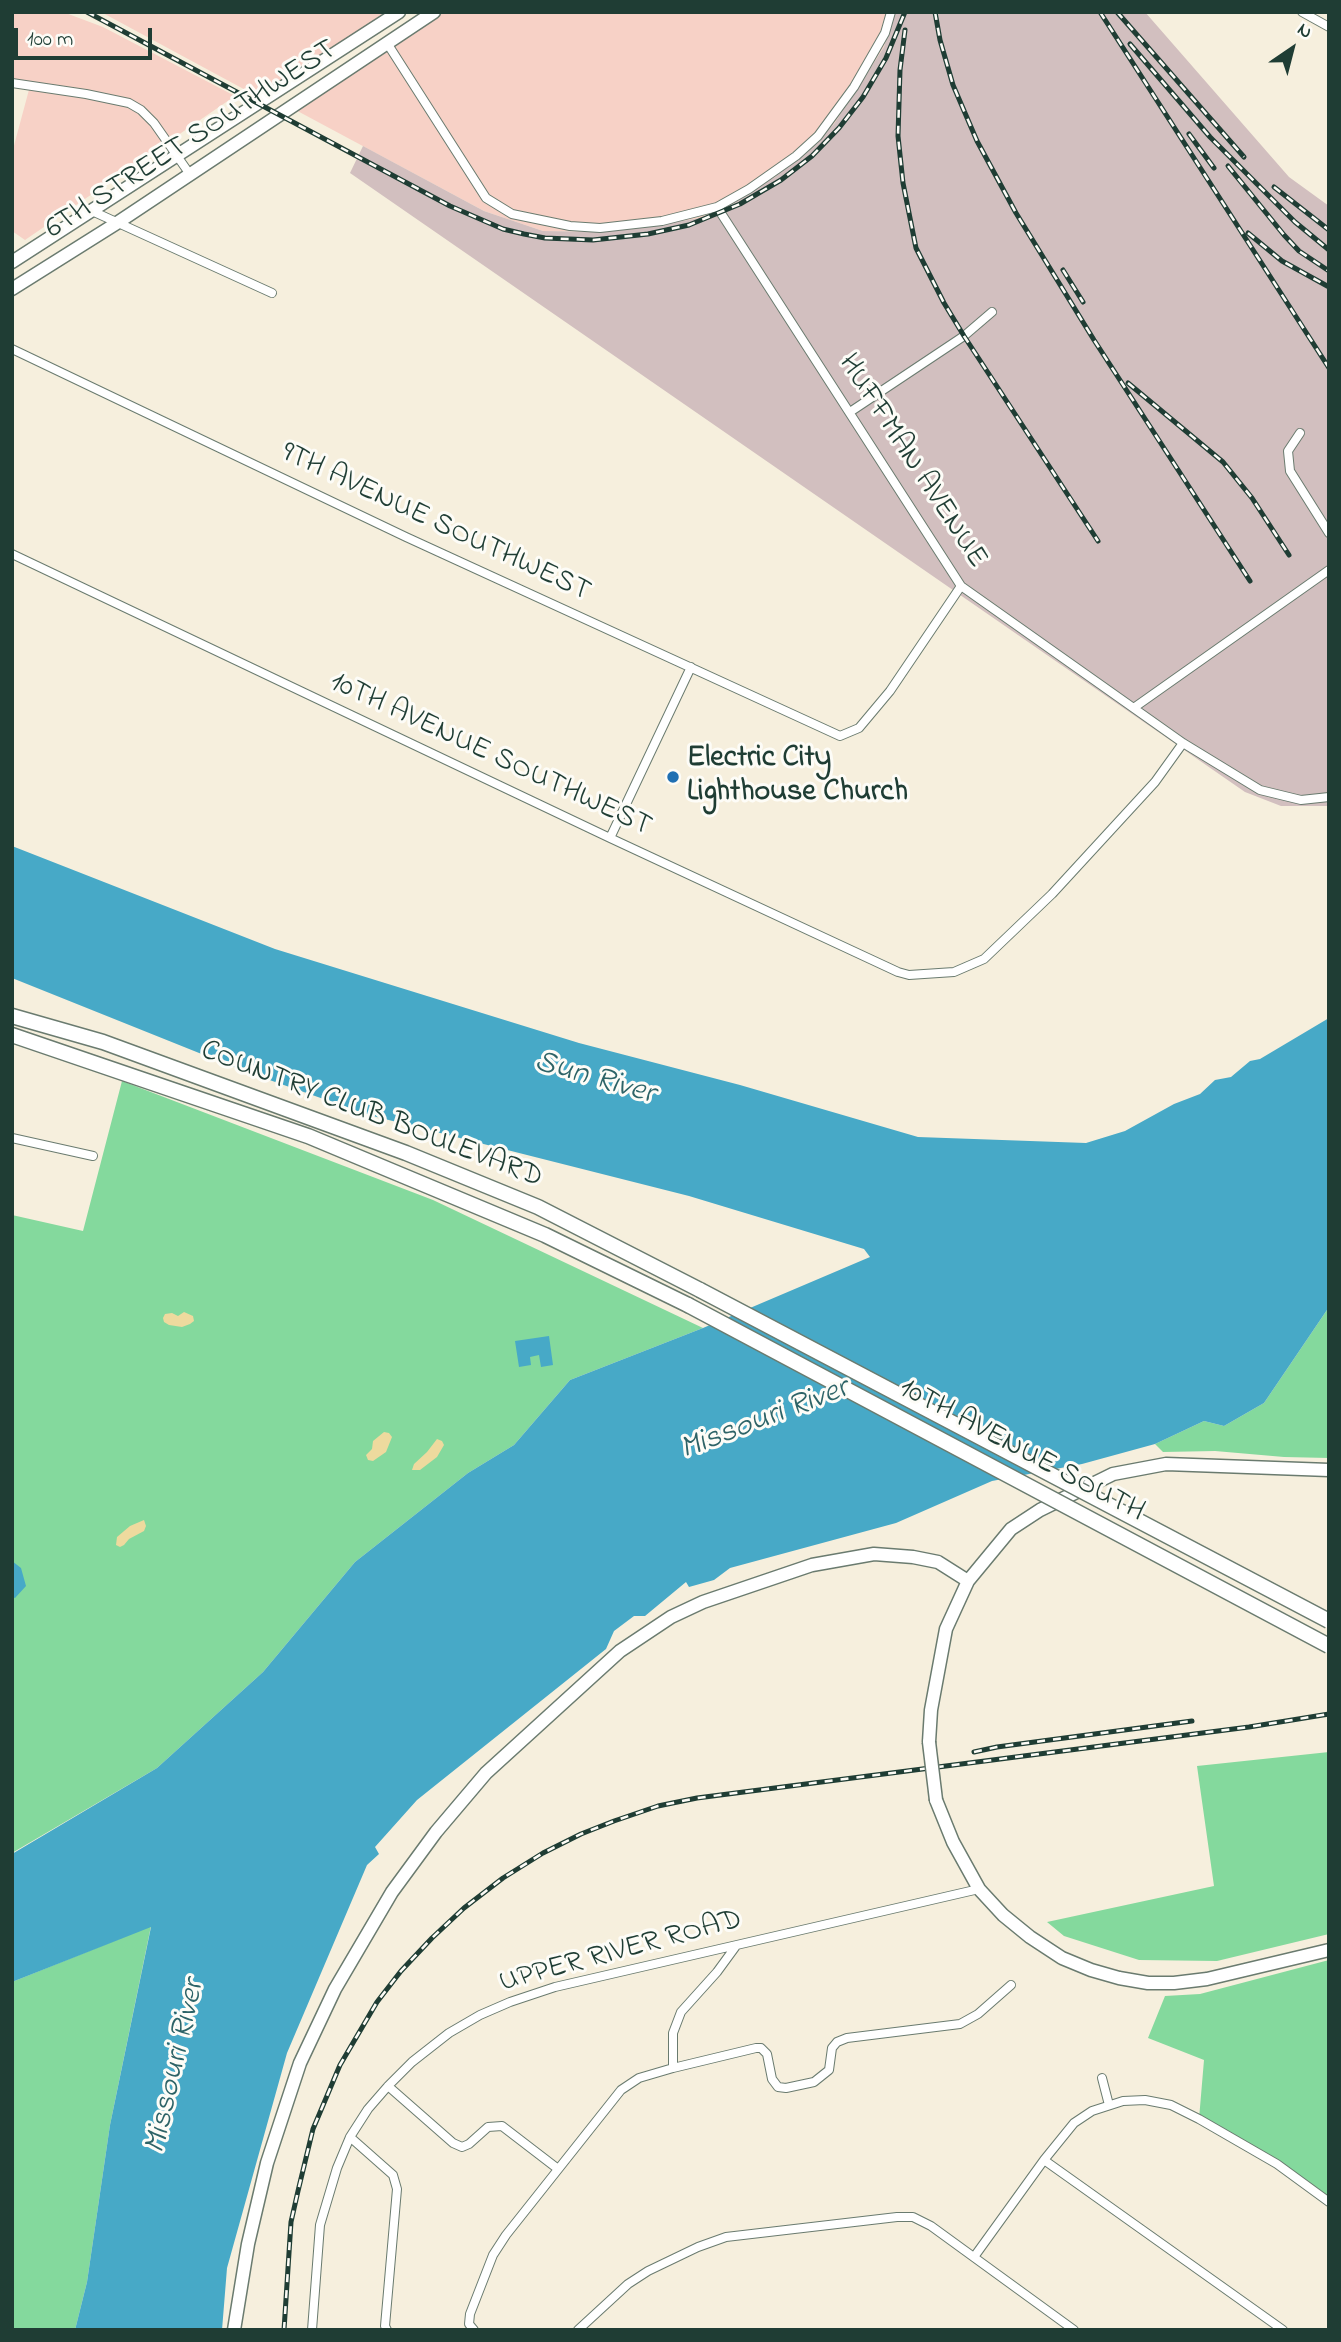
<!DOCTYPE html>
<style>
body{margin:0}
#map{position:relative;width:1341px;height:2342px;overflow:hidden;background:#f6efdd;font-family:"Indie Flower",sans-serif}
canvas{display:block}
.frame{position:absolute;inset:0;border:14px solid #1f3d34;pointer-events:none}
.north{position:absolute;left:1257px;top:14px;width:70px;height:70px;-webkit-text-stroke:5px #fdfcf7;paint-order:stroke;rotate:35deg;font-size:19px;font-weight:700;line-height:28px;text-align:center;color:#1f3d34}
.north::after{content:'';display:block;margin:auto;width:24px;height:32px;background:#1f3d34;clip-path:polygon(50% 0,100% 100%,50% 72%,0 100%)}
.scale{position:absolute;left:14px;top:28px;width:138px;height:32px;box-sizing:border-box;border:4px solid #1f3d34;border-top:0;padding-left:9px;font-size:21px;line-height:24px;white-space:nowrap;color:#1f3d34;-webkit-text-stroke:5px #fdfcf7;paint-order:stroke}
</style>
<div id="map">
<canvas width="1341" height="2342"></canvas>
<div class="frame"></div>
<div class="north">N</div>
<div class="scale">100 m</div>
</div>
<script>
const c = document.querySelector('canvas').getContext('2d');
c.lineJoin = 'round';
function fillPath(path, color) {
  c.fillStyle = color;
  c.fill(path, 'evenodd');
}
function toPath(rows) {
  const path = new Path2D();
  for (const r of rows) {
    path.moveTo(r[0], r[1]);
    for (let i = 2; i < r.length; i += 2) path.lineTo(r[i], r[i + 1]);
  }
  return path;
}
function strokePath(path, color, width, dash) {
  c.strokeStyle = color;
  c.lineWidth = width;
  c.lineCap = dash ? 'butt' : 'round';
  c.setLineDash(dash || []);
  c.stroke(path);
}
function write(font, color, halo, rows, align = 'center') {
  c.font = font + ' "Indie Flower",sans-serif';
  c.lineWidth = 6;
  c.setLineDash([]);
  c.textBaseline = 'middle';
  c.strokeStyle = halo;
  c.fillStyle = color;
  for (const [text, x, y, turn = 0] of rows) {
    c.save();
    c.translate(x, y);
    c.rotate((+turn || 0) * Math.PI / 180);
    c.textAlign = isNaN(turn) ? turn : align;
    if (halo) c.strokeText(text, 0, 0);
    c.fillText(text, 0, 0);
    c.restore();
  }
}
const built = toPath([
 [12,12,63,12,103,27,235,96,25,240,12,231,12,153,30,86,12,83],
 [101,12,398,12,264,100],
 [434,12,894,12,884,47,834,124,775,177,701,218,608,232,543,231,484,211,290,107]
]);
const industrial = toPath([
 [894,12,1145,12,1289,177,1329,206,1329,806,1281,806,1245,792,350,173,363,146,484,211,543,231,608,232,701,218,775,177,834,124,884,47]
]);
const green = toPath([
 [122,1081,433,1200,703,1328,570,1380,514,1445,468,1473,355,1562,263,1672,157,1768,12,1853,12,1215,83,1231],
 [1329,1307,1329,1458,1284,1457,1215,1451,1163,1452,1155,1444,1204,1421,1224,1426,1264,1403],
 [1329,1752,1329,1934,1217,1961,1139,1960,1064,1936,1047,1922,1214,1886,1197,1766],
 [151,1926,110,2125,87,2282,75,2330,12,2330,12,1982],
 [1329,1960,1329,2202,1199,2119,1204,2060,1148,2038,1165,1996,1200,1994]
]);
const sand = toPath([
 [184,1312,193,1316,194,1321,190,1324,182,1327,169,1325,164,1322,163,1318,165,1314,172,1313,178,1316],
 [384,1432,389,1433,392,1437,386,1452,373,1461,368,1460,366,1455,372,1449,373,1441],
 [437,1439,442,1441,444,1445,437,1457,420,1470,412,1470,414,1464,427,1452],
 [144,1520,146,1526,144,1531,129,1539,124,1545,120,1547,116,1545,117,1537,130,1526]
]);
const water = toPath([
 [12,846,275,949,579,1043,740,1085,918,1137,1086,1143,1125,1131,1174,1104,1200,1094,1215,1080,1231,1077,1250,1061,1260,1059,1329,1018,1329,1307,1264,1403,1224,1426,1204,1421,1155,1444,1082,1464,992,1481,896,1523,730,1568,714,1580,689,1587,686,1582,645,1616,634,1616,614,1631,606,1649,417,1800,375,1847,379,1854,367,1865,287,2053,227,2268,222,2330,75,2330,87,2282,110,2125,151,1927,12,1982,12,1854,157,1768,263,1672,355,1562,468,1473,514,1445,570,1380,703,1328,870,1257,864,1249,689,1196,369,1115,244,1071,12,978],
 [549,1336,553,1365,541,1367,539,1355,530,1357,531,1365,519,1367,515,1341],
 [12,1561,21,1568,26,1586,15,1598,12,1597]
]);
const street = toPath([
 [1302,12,1329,27],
 [387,43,486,198,512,214,570,226,600,228,662,221,717,207,749,189,796,156,818,136,854,87,885,33,891,12],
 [12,83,86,94,129,103,141,110,154,123,189,173],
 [717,207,961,586,1183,743,1260,790,1301,800,1329,797],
 [92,211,272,293],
 [12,349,406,537,840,736,859,728,890,691,961,586],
 [850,412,964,336,992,312],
 [1300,433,1288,451,1290,471,1329,533],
 [12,554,610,838,898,972,909,975,954,972,984,959,1052,894,1155,782,1183,743],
 [1135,707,1329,570],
 [610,838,691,667],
 [12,1138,93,1156],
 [673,2068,673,2033,681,2012,717,1972,736,1946],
 [1102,2078,1109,2105],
 [388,2086,453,2143,462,2147,469,2144,488,2127,502,2126,558,2169],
 [350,2137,393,2175,397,2189,385,2326,387,2330],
 [1044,2160,1283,2330],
 [974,2257,1044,2160,1074,2123,1092,2111,1123,2101,1145,2100,1171,2105,1199,2119,1277,2164,1329,2202],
 [312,2330,320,2225,337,2168,350,2137,368,2109,388,2086,412,2062,449,2033,480,2015,510,2002,555,1987,979,1889],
 [474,2330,469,2324,470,2314,493,2255,506,2235,621,2090,639,2078,673,2068,756,2048,761,2048,767,2054,772,2079,778,2087,786,2088,814,2082,829,2070,832,2048,837,2042,847,2038,960,2024,978,2014,1011,1985],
 [578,2330,628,2284,648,2271,698,2247,726,2237,897,2217,913,2217,931,2226,1074,2330]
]);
const secondary = toPath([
 [929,1742,931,1710,946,1629,968,1581,1011,1529,1040,1510,1113,1474,1166,1464,1329,1470],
 [936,1800,953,1842,979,1889,1003,1915,1030,1937,1062,1958,1091,1970,1119,1978,1148,1983,1174,1983,1207,1979,1329,1950],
 [234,2330,248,2244,267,2163,300,2063,335,1989,392,1892,436,1832,486,1773,620,1651,671,1617,703,1602,812,1565,874,1554,913,1557,938,1562,968,1581]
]);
const primary = toPath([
 [12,262,399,12],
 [12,289,117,223,434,12]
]);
const highway = toPath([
 [12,1016,103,1042,406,1153,538,1207,700,1290],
 [12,1035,308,1136,545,1235,688,1305]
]);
const rail = toPath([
 [87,12,450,206,503,229,524,234,545,238,593,240,648,234,689,225,740,204,781,180,812,156,839,128,863,97,886,58,905,12],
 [935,12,940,40,953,85,977,141,1016,213,1094,340,1250,581],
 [1100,12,1329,368],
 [1117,12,1244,157],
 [905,30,900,70,898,136,903,183,916,248,944,303,964,336,1098,541],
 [1130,44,1210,137,1295,222,1329,250],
 [1189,134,1214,168],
 [1228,166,1284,235,1299,251,1329,271],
 [1274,187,1329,230],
 [1248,233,1282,261,1329,287],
 [1063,270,1083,302],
 [1128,383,1223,462,1252,498,1289,555],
 [974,1752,997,1747,1192,1721],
 [284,2330,291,2222,298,2191,313,2129,340,2065,377,2002,401,1971,432,1938,464,1908,503,1878,543,1853,581,1834,614,1821,658,1806,697,1798,1249,1727,1329,1714]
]);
const secondaryBridge = toPath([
 [929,1742,936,1800]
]);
const highwayBridge = toPath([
 [700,1290,1329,1621],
 [688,1305,1329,1646]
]);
const markers = [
 [673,777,7,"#1f6fb2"]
];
const streetNames = [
 ["6TH STREET SOUTHWEST",192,141,-33],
 ["HUFFMAN AVENUE",911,462,57],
 ["9TH AVENUE SOUTHWEST",435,524,25],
 ["10TH AVENUE SOUTHWEST",490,756,25],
 ["COUNTRY CLUB BOULEVARD",371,1116,21],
 ["10TH AVENUE SOUTH",1021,1452,28],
 ["UPPER RIVER ROAD",621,1953,-15]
];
const poiNames = [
 ["Electric City",687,760],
 ["Lighthouse Church",687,794]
];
const waterNames = [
 ["Sun River",594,1080,16],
 ["Missouri River",765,1421,-21],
 ["Missouri River",177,2067,-77]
];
fillPath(built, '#f7d1c6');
fillPath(industrial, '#d2bfbf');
fillPath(green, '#84d99d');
fillPath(sand, '#eeda9e');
fillPath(water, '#47a9c7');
strokePath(street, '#6a7b6f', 10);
strokePath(secondary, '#6a7b6f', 15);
strokePath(primary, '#6a7b6f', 15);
strokePath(highway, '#6a7b6f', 17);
strokePath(street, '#fff', 8);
strokePath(secondary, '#fff', 12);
strokePath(primary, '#fff', 12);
strokePath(highway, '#fff', 14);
strokePath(rail, '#1f3d34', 5);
strokePath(rail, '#fdfcf7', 2.5, [8]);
strokePath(secondaryBridge, '#6a7b6f', 15, []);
strokePath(highwayBridge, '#6a7b6f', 17, []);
strokePath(secondaryBridge, '#fff', 12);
strokePath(highwayBridge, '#fff', 14);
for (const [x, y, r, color] of markers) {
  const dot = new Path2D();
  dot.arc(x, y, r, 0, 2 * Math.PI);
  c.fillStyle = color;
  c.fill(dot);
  strokePath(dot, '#fdfcf7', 2.5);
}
write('30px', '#1f3d34', '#fdfcf7', streetNames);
write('bold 30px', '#1f3d34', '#fdfcf7', poiNames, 'left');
write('italic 32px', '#2d6367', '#fdfcf7', waterNames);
</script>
